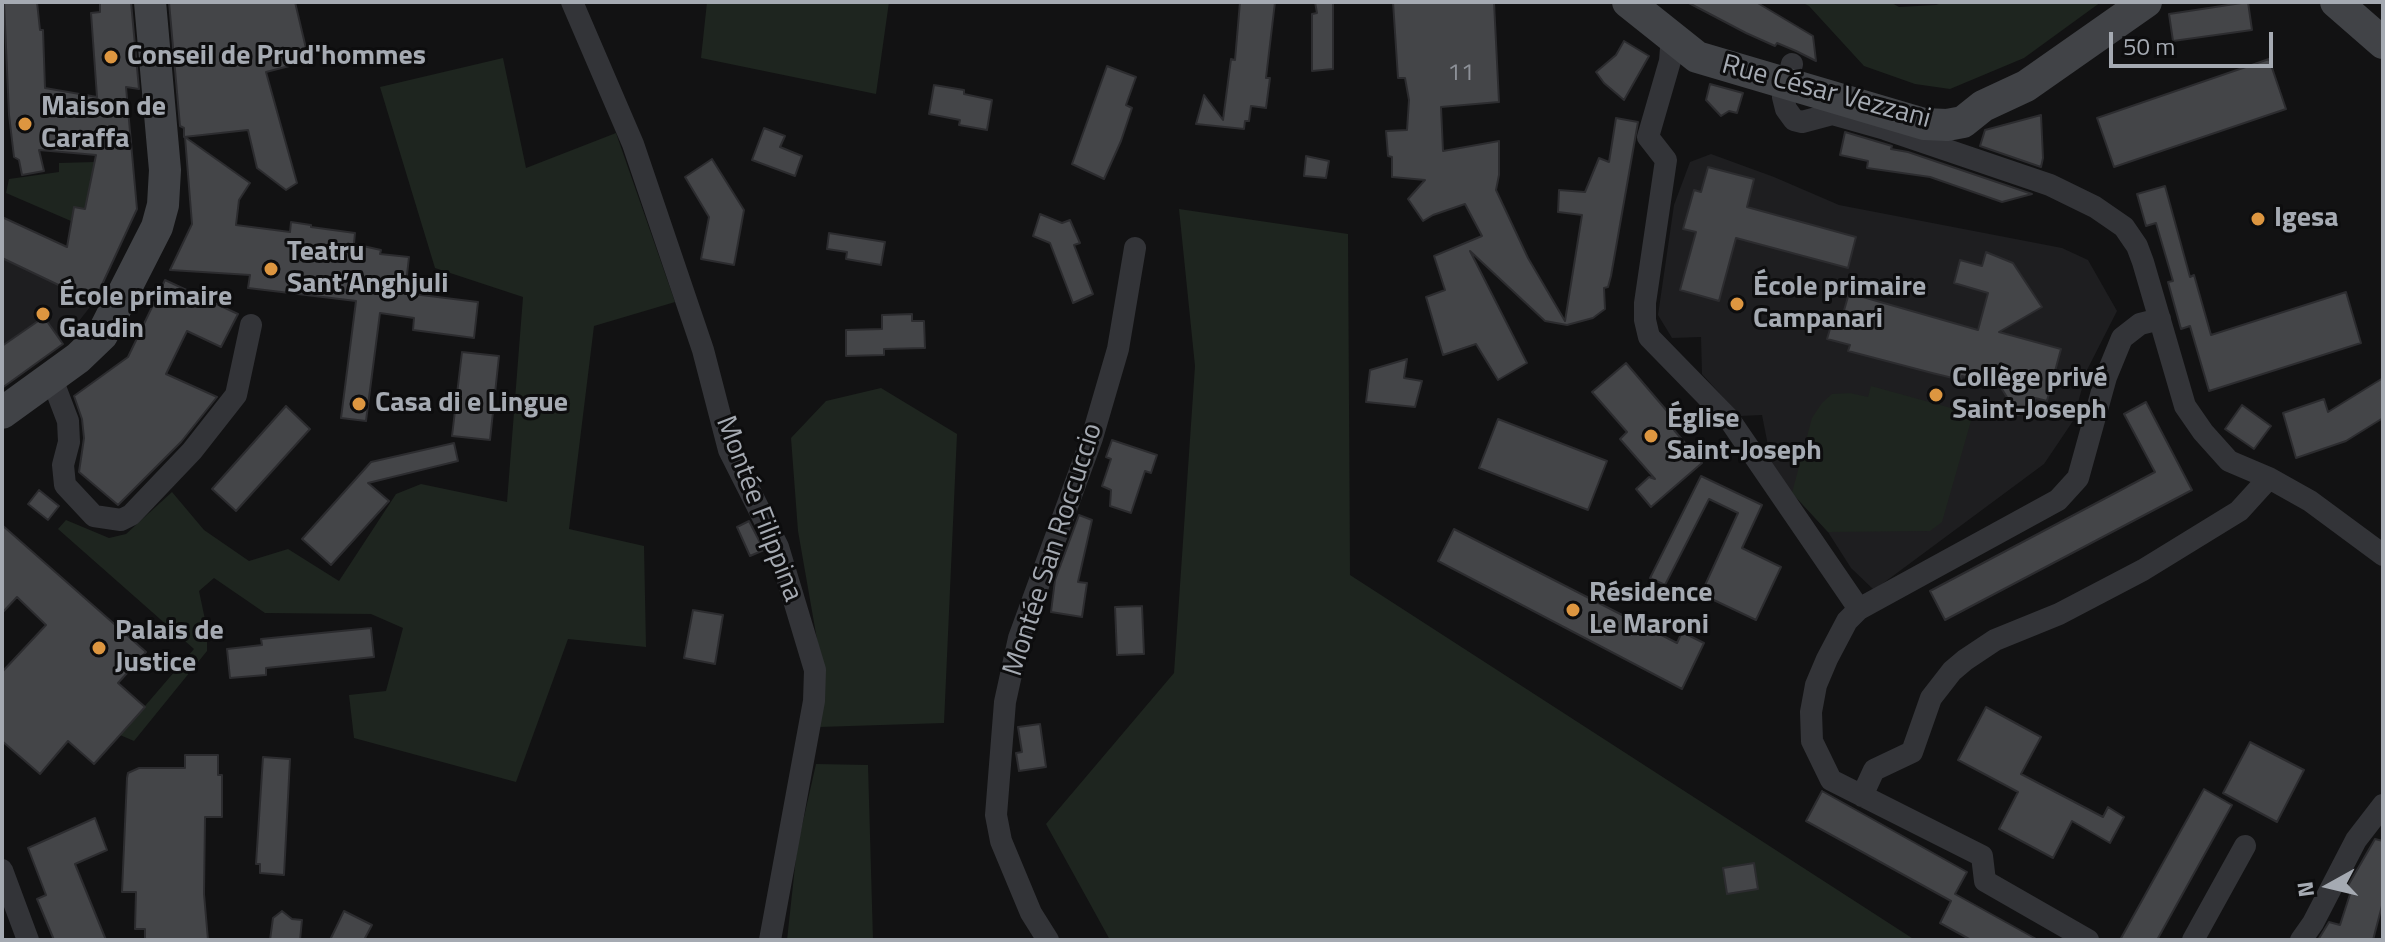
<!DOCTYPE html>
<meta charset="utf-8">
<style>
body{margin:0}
#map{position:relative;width:2385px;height:942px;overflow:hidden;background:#121213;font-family:"Titillium Web",sans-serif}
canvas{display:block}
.frame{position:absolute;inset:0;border:4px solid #a5aab2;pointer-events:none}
.north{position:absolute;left:2289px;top:846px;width:80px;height:80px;-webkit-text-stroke:6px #0d0d0e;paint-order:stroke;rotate:262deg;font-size:22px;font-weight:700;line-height:32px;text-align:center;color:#a5aab2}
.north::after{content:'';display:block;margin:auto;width:28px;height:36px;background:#a5aab2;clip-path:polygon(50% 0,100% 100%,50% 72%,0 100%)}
.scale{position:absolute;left:2109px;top:32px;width:164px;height:36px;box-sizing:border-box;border:4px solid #a5aab2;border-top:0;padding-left:10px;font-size:24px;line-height:28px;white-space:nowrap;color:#a5aab2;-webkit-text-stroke:6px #0d0d0e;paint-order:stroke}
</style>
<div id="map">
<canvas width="2385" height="942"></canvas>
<div class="frame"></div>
<div class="north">N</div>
<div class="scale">50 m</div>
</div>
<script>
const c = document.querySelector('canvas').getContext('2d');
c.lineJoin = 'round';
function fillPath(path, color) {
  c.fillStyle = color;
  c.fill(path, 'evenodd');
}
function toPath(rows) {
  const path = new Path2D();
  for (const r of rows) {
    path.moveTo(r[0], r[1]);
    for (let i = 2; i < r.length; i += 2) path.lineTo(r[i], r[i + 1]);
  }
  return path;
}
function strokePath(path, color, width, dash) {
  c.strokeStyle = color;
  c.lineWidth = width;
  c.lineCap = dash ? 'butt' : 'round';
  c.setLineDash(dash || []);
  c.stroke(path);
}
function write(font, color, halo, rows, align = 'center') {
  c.font = font + ' "Titillium Web",sans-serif';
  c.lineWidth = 6;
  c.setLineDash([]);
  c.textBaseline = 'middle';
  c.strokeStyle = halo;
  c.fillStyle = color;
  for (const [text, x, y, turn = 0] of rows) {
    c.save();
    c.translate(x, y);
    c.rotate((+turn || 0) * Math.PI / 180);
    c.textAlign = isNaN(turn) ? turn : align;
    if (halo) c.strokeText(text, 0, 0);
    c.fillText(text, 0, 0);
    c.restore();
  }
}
const built = toPath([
 [1711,154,1774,177,1839,205,2062,248,2088,260,2117,311,2087,370,2073,421,2044,464,1874,590,1851,568,1828,532,1792,493,1772,466,1762,415,1740,416,1702,374,1701,337,1672,338,1658,315,1674,205,1690,162],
 [2,217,111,267,94,302,75,326,59,338,63,344,2,388]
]);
const green = toPath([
 [707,2,889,2,876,94,701,58],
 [1801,2,1890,2,1899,7,1936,5,1945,2,2101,2,2024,58,1950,89,1915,84,1864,66,1809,6],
 [503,58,526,168,616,133,675,302,594,326,569,529,644,546,646,647,568,639,516,782,354,738,349,695,386,691,403,628,371,614,265,613,214,578,199,591,207,629,207,651,134,741,120,735,194,649,58,529,66,520,109,538,126,534,172,492,204,530,249,561,288,549,339,581,396,494,421,484,507,502,523,297,435,268,380,87],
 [95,162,85,209,74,207,71,221,6,193,9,179,59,172,59,163],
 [1179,209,1348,234,1350,575,1915,940,1110,940,1046,824,1174,673,1195,366],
 [1871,386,1973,414,1942,522,1930,531,1828,532,1792,493,1812,418,1822,403,1832,394,1850,393,1868,397],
 [881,388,957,434,944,723,819,727,819,651,798,531,791,438,826,401],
 [816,764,868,765,873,940,787,940,797,848]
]);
const building = toPath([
 [4,2,37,2,40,30,43,30,45,88,97,97,91,13,100,12,100,2,131,2,139,89,126,87,137,209,94,302,2,258,2,217,67,247,74,207,85,209,96,155,39,150,44,171,22,175,19,160,14,157,9,115,4,2],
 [169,2,295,2,309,61,266,72,297,183,286,190,257,168,248,130,184,137,184,128,180,126,169,2],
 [1240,2,1275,2,1266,78,1270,78,1266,108,1251,106,1249,121,1245,121,1244,129,1196,124,1204,95,1223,120,1231,59,1235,60,1240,2],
 [1315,2,1333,2,1333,69,1312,71,1312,14,1317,13,1315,2],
 [1393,2,1494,2,1499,102,1441,107,1443,151,1499,141,1499,175,1496,190,1528,258,1565,321,1582,215,1558,212,1559,190,1585,192,1599,158,1609,162,1616,118,1638,122,1611,276,1608,287,1604,288,1605,309,1593,318,1567,325,1545,321,1470,251,1527,363,1498,380,1476,344,1443,355,1426,297,1445,290,1434,256,1482,236,1465,204,1433,215,1423,221,1408,199,1425,180,1392,177,1392,157,1388,156,1386,131,1407,130,1409,100,1405,78,1398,78,1393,2],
 [1687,2,1756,2,1813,36,1816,61,1796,51,1777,43,1775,46,1746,33,1687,2],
 [2248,2,2252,30,2173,41,2169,14,2248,2],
 [1624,41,1649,56,1624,100,1604,83,1596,72,1616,55,1624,41],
 [2269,59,2286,109,2114,167,2097,118,2269,59],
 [1107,66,1136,77,1126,105,1132,108,1121,141,1104,179,1072,164,1107,66],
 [1710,84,1743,93,1737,113,1729,111,1721,116,1706,100,1710,84],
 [934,85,964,90,964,94,992,100,987,130,959,125,960,120,929,114,934,85],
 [2041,115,2043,158,2041,167,1980,146,1985,130,2041,115],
 [764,128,785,136,780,147,802,156,795,176,752,160,764,128],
 [1845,132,1892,146,1891,149,1908,152,2032,194,2002,202,1930,177,1867,168,1868,161,1840,155,1845,132],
 [185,137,250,183,239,200,236,225,290,232,291,222,311,225,311,227,355,233,354,244,381,250,380,254,409,257,405,293,478,302,474,338,413,330,414,318,380,313,366,421,341,418,356,301,248,288,250,275,170,270,192,224,185,137],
 [1306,156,1329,161,1326,178,1304,176,1306,156],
 [712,159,744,210,734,265,701,259,709,217,685,177,712,159],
 [1708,167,1754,179,1747,207,1856,237,1848,268,1736,238,1719,301,1680,290,1696,232,1683,229,1694,190,1701,192,1708,167],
 [2165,186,2190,277,2194,275,2211,335,2346,292,2361,343,2209,391,2190,326,2181,329,2168,282,2173,281,2156,223,2146,226,2137,194,2165,186],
 [1040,214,1062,223,1070,220,1080,243,1074,245,1093,294,1073,303,1050,243,1033,236,1040,214],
 [829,233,885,242,881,265,846,259,847,252,827,249,829,233],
 [1986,252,2013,263,2042,307,1999,332,2061,349,2047,401,2035,398,2032,408,2018,415,2000,386,1962,376,1961,380,1932,373,1848,351,1850,345,1827,339,1835,312,1843,314,1849,293,1978,330,1988,293,1954,283,1960,260,1982,266,1986,252],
 [165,280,238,314,221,347,187,331,166,374,217,397,181,442,118,505,79,472,84,438,82,419,74,396,128,357,165,280],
 [912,314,912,321,924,321,925,348,884,349,884,355,846,356,846,330,882,329,882,315,912,314],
 [44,317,63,344,2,388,2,346,44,317],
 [462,352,499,356,490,440,452,436,462,352],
 [1407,359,1404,378,1422,381,1415,407,1366,402,1370,370,1407,359],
 [1626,363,1679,425,1674,430,1702,463,1651,507,1636,489,1649,477,1655,479,1620,439,1627,432,1592,392,1626,363],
 [2383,378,2383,418,2346,441,2296,458,2283,413,2324,399,2328,412,2383,378],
 [2146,402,2192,490,1945,620,1930,591,2155,472,2124,414,2146,402],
 [2242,405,2271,426,2254,449,2225,429,2242,405],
 [286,406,310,429,236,511,212,489,286,406],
 [1498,419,1607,461,1588,510,1479,468,1498,419],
 [1112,440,1157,455,1151,473,1145,471,1131,513,1110,506,1111,490,1102,486,1111,459,1106,457,1112,440],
 [454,443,458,461,368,483,389,501,331,565,302,539,371,462,454,443],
 [1701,476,1762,505,1742,548,1781,567,1756,620,1701,594,1738,513,1709,499,1665,585,1650,578,1701,476],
 [39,490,59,506,48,520,28,504,39,490],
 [1079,515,1092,520,1078,582,1087,583,1082,617,1051,612,1055,580,1079,515],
 [749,521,764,550,750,556,737,527,749,521],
 [2,525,146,652,118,683,145,707,94,764,68,741,40,774,2,741,2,672,46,625,17,597,2,613,2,525],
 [1454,529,1677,643,1682,632,1704,643,1682,689,1438,561,1454,529],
 [1142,606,1144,654,1117,655,1115,607,1142,606],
 [693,610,723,615,715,664,684,658,693,610],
 [371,628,374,657,266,668,266,675,230,678,227,649,262,645,261,639,371,628],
 [1986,707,2041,737,2021,774,2103,817,2108,807,2124,817,2110,843,2072,821,2053,858,1999,829,2018,792,1958,760,1986,707],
 [1040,724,1046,767,1019,771,1016,753,1022,752,1018,727,1040,724],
 [2250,742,2304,770,2277,822,2223,793,2250,742],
 [185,755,218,755,218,775,222,775,222,817,205,817,204,894,208,940,145,939,145,929,135,929,136,892,122,892,127,778,128,773,139,768,185,768,185,755],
 [263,757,290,759,284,875,260,873,260,864,256,864,263,757],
 [2204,789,2232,805,2157,940,2120,940,2204,789],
 [1822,791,1967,872,1955,894,2038,940,1971,940,1940,923,1951,901,1806,821,1822,791],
 [95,818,107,850,75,864,106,940,54,940,37,899,46,895,28,848,95,818],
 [2375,839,2383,841,2383,902,2373,940,2318,940,2329,922,2340,925,2351,891,2346,889,2375,839],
 [1754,863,1758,889,1727,894,1723,868,1754,863],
 [282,911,292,919,302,920,300,940,270,940,273,918,282,911],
 [344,911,372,925,364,940,330,940,344,911]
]);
const street = toPath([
 [572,2,633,144,703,350,729,450,778,547,815,670,814,701,770,940],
 [1672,35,1670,61,1648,137,1666,160,1645,303,1645,320,1649,337,1729,419,1859,609],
 [1792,64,1783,97,1786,109,1794,120,1802,122,1832,114,1885,129,2050,185,2095,207,2124,227,2137,246,2143,262,2185,406,2203,432,2229,461,2269,478,2310,501,2383,555],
 [52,379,68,421,69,442,63,465,65,485,94,516,121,520,131,515,192,451,236,395,251,325],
 [1862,796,1874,770,1912,752,1931,698,1952,671,1965,660,1995,640,2059,614,2143,570,2239,511,2269,478],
 [2,870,28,940],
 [1048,940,1031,913,1001,841,996,815,1005,702,1019,638,1092,438,1118,349,1135,248],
 [2088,940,1985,881,1982,856,1831,780,1812,741,1811,712,1816,685,1827,659,1847,621,1859,609,2058,500,2078,478,2106,377,2122,338,2140,324,2160,319],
 [2193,940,2245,846],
 [2301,940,2313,923,2356,840,2383,805]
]);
const secondary = toPath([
 [1628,2,1697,57,1924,124,1947,125,1963,122,1983,106,2026,86,2146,2],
 [2336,2,2383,43],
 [2,413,78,358,102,335,157,227,163,205,165,170,150,2]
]);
const markers = [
 [111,57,8,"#dd9640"],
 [25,124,8,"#dd9640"],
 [2258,219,8,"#dd9640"],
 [271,269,8,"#dd9640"],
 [1737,304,8,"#dd9640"],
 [43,314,8,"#dd9640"],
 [1936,395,8,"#dd9640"],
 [359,404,8,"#dd9640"],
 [1651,436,8,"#dd9640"],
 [1573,610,8,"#dd9640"],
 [99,648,8,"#dd9640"]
];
const numberNames = [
 ["11",1461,74]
];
const poiNames = [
 ["Conseil de Prud'hommes",127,57],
 ["Maison de",41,108],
 ["Caraffa",41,140],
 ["Igesa",2274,219],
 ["Teatru",287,253],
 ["Sant’Anghjuli",287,285],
 ["École primaire",1753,288],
 ["Campanari",1753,320],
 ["École primaire",59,298],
 ["Gaudin",59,330],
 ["Collège privé",1952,379],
 ["Saint-Joseph",1952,411],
 ["Casa di e Lingue",375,404],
 ["Église",1667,420],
 ["Saint-Joseph",1667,452],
 ["Résidence",1589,594],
 ["Le Maroni",1589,626],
 ["Palais de",115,632],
 ["Justice",115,664]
];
const streetNames = [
 ["Rue César Vezzani",1826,93,15],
 ["Montée Filippina",758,509,69],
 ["Montée San Roccuccio",1054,550,-72]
];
fillPath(built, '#1e1e20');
fillPath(green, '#1e251f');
fillPath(building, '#444548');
strokePath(building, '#2c2c2f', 2);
strokePath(street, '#333438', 22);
strokePath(secondary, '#414347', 32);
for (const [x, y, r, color] of markers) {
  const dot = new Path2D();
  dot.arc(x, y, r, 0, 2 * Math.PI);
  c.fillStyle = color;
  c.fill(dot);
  strokePath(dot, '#0d0d0e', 3);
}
write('24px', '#8d9198', null, numberNames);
write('bold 28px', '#a5aab2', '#0d0d0e', poiNames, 'left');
write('28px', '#a5aab2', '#0d0d0e', streetNames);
</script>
